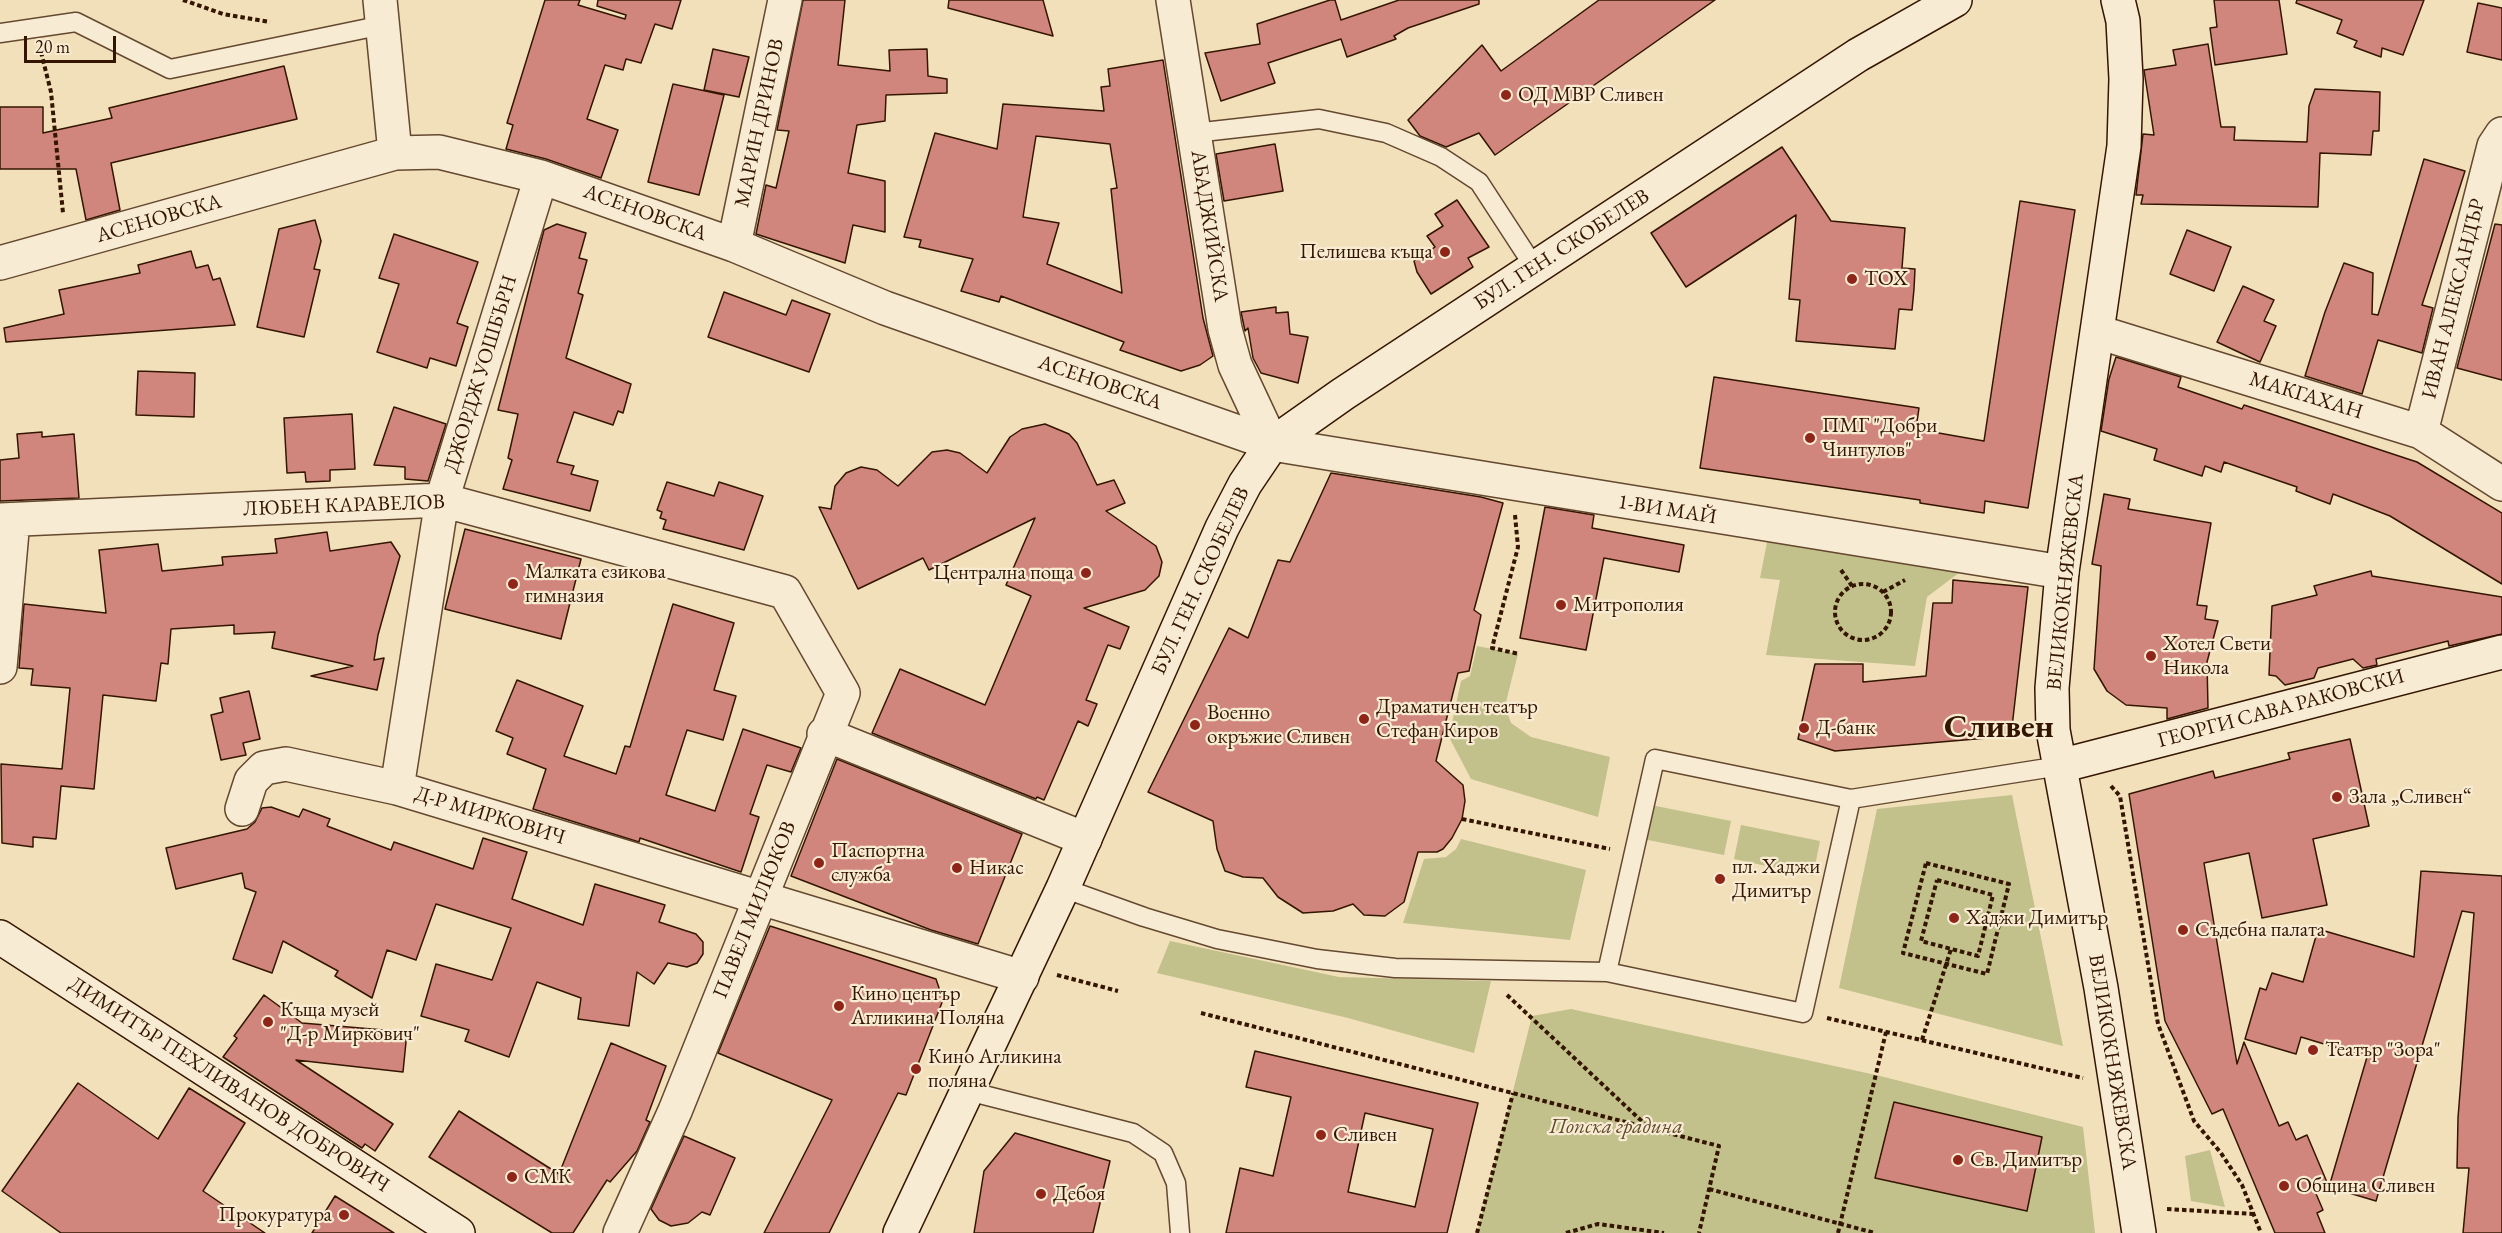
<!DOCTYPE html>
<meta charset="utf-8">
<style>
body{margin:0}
#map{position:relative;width:2502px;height:1233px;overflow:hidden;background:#f2e0bb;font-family:"EB Garamond",serif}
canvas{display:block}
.scale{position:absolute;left:24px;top:36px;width:92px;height:27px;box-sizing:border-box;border:3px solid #341600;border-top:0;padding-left:8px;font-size:18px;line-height:21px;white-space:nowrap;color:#341600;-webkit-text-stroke:4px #f7ebd3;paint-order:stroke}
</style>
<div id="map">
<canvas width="2502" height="1233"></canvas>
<div class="scale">20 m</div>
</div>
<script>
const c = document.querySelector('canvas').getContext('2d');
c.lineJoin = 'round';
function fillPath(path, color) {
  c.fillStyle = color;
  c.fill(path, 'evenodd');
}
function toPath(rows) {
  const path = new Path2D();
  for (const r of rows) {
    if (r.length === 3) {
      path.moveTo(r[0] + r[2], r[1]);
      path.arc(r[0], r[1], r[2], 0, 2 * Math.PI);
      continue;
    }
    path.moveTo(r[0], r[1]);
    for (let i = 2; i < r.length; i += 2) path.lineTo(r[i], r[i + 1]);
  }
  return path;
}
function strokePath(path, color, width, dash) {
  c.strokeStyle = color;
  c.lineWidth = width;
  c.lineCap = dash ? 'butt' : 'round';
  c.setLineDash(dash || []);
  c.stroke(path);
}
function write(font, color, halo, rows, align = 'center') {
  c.font = font + ' "EB Garamond",serif';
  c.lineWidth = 4.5;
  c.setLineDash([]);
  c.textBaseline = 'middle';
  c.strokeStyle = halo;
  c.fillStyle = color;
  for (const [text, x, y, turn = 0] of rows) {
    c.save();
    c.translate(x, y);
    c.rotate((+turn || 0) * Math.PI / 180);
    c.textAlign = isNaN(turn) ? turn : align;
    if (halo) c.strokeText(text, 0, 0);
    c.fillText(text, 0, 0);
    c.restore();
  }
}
const green = toPath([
 [1770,527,1977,559,1927,597,1915,666,1766,655,1780,580,1760,578],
 [1477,646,1518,654,1505,706,1511,723,1531,737,1610,757,1598,817,1471,779,1449,737,1461,681,1470,676],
 [2012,795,2063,1046,1839,988,1877,809],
 [1651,805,1731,821,1724,855,1643,839],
 [1741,825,1820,841,1813,876,1734,859],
 [1461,839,1586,870,1570,940,1403,923,1424,859,1446,857,1456,849],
 [1170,941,1339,977,1491,981,1474,1053,1348,1018,1157,973],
 [1571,1009,1876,1075,2083,1127,2095,1233,1477,1233,1532,1016],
 [2210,1150,2225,1207,2191,1201,2185,1156]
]);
const building = toPath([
 [545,0,580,0,578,5,625,19,626,15,597,6,598,0,681,0,672,29,655,24,641,63,626,59,623,70,605,65,587,119,618,130,601,178,546,159,506,149,513,125,507,123,545,0],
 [803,0,845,0,838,65,890,71,889,50,927,49,928,76,947,79,947,93,886,95,885,121,857,125,848,173,885,181,885,232,853,225,845,263,756,234,766,185,776,188,789,131,777,130,803,0],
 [949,0,1043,0,1053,36,948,8,949,0],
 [1330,0,1335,0,1341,20,1399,0,1479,0,1479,4,1408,28,1394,36,1396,39,1347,57,1341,39,1268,63,1275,83,1221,101,1205,53,1260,44,1257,24,1330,0],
 [1599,0,1715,0,1495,155,1479,133,1446,147,1420,136,1408,120,1482,45,1501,71,1599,0],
 [2214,0,2279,0,2287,54,2215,65,2210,28,2217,27,2214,0],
 [2297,0,2424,0,2403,55,2382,48,2381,57,2354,47,2357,41,2337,33,2342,20,2296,3,2297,0],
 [2478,3,2502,8,2502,60,2467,52,2478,3],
 [2208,44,2221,127,2235,127,2234,140,2307,142,2309,106,2315,89,2380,92,2379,131,2373,131,2371,155,2320,153,2318,207,2141,204,2143,195,2136,195,2143,134,2154,135,2144,70,2176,65,2173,50,2208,44],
 [713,49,749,57,739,97,704,90,713,49],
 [1163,60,1203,318,1213,356,1200,365,1181,371,1120,350,1124,342,1001,296,999,302,961,291,973,259,919,247,921,240,904,237,935,133,997,149,1003,104,1104,111,1101,87,1110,86,1108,69,1163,60],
 [1036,136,1110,144,1117,188,1111,189,1122,293,1047,264,1059,223,1023,217,1036,136],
 [284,66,297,119,111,163,120,210,86,220,76,169,0,169,0,107,43,107,43,133,112,118,109,108,284,66],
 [673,84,724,95,699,195,648,182,673,84],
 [1275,144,1283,191,1224,201,1216,154,1275,144],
 [1782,147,1831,221,1905,228,1902,268,1915,269,1914,289,1912,310,1899,309,1895,349,1796,341,1800,300,1789,299,1796,215,1686,287,1651,233,1782,147],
 [2424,159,2465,171,2422,305,2433,308,2422,353,2378,340,2362,394,2305,376,2325,312,2344,263,2373,273,2372,314,2378,315,2424,159],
 [1457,200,1489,247,1468,258,1473,267,1431,294,1417,272,1414,261,1435,247,1427,236,1443,226,1435,214,1457,200],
 [2020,201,2075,210,2028,508,1985,501,1984,513,1920,503,1920,500,1700,468,1714,377,1919,408,1916,429,1984,441,2020,201],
 [315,220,321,241,314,269,320,270,304,337,257,327,279,229,315,220],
 [557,224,586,233,579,258,587,260,578,293,583,295,566,358,631,384,623,413,618,411,613,425,574,412,557,462,574,466,571,474,598,481,590,511,503,489,512,460,508,458,518,414,498,410,544,230,557,224],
 [2495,224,2502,225,2502,380,2457,368,2495,224],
 [2187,230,2231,247,2214,291,2170,274,2187,230],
 [394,234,478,262,457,323,468,327,456,366,430,358,427,368,377,352,399,284,379,278,394,234],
 [191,251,196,268,208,265,213,280,220,278,235,325,6,342,4,328,64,314,59,290,140,273,138,265,191,251],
 [2243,286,2274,300,2264,321,2276,326,2260,362,2217,342,2243,286],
 [724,292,786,315,792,300,830,314,809,372,708,337,724,292],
 [1276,307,1276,313,1288,312,1290,334,1308,337,1298,383,1261,373,1253,358,1248,328,1245,331,1241,312,1276,307],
 [2116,357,2181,377,2178,387,2242,409,2244,405,2417,462,2502,513,2502,584,2390,516,2333,494,2330,504,2296,491,2297,487,2224,462,2221,472,2205,466,2202,476,2154,460,2157,449,2101,431,2109,379,2116,357],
 [138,371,195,373,194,417,136,415,138,371],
 [394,407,446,424,428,481,405,479,405,467,374,465,394,407],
 [352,414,355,469,330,470,330,481,306,482,305,472,287,473,284,418,352,414],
 [1045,424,1069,434,1077,443,1097,485,1114,480,1125,503,1106,511,1156,546,1162,562,1159,576,1145,590,1084,608,1129,627,1120,649,1108,645,1086,700,1097,704,1088,726,1078,721,1044,800,1037,797,1036,799,872,733,900,669,985,705,1031,596,1006,585,1035,518,929,570,923,558,858,589,819,507,831,509,835,486,846,473,861,467,877,470,898,486,932,452,947,450,960,453,987,473,1010,437,1022,429,1045,424],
 [42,432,42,437,74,434,79,498,0,501,0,460,19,458,17,434,42,432],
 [1331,473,1481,497,1503,503,1474,610,1481,615,1469,671,1458,673,1436,761,1463,785,1465,801,1462,819,1452,838,1443,849,1437,852,1418,852,1404,902,1385,916,1364,915,1353,904,1333,911,1303,913,1278,897,1263,878,1243,877,1225,871,1217,849,1213,821,1148,792,1229,628,1248,638,1278,560,1290,562,1331,473],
 [667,482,714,496,719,482,763,496,744,550,663,529,666,520,660,518,662,512,657,510,667,482],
 [2104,494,2130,499,2128,509,2211,523,2197,605,2207,606,2205,619,2218,621,2207,662,2208,708,2167,719,2167,708,2126,705,2107,691,2094,669,2101,566,2092,564,2104,494],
 [1545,507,1594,515,1592,528,1684,545,1679,572,1604,558,1586,650,1520,638,1545,507],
 [465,529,581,559,561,639,445,609,465,529],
 [327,532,330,551,391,542,400,556,378,635,374,660,384,658,377,690,311,676,353,666,272,648,275,632,234,634,234,625,171,629,168,664,161,663,156,701,103,695,94,789,61,786,56,839,33,837,33,847,2,843,1,764,62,769,70,688,31,685,33,669,19,668,24,604,106,613,99,550,158,544,162,571,223,565,222,557,277,553,275,539,327,532],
 [2371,571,2372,576,2502,597,2502,634,2449,646,2448,641,2376,659,2377,665,2363,668,2353,659,2318,668,2314,678,2285,685,2276,676,2269,675,2272,606,2317,595,2314,586,2371,571],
 [1953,580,2028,587,2011,736,1835,751,1798,739,1815,664,1863,664,1863,682,1926,676,1933,603,1952,603,1953,580],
 [673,604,734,623,714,690,736,696,723,740,687,730,666,795,715,811,743,729,801,748,791,772,767,765,750,814,759,817,741,872,640,838,639,842,533,809,546,769,507,754,513,738,496,731,517,680,583,706,564,756,616,774,625,746,630,747,673,604],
 [249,691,260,739,243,743,246,755,221,760,211,715,223,712,220,698,249,691],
 [2350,739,2369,826,2313,839,2327,905,2262,918,2249,853,2204,863,2237,1064,2244,1042,2279,1126,2288,1122,2296,1140,2307,1135,2329,1187,2311,1182,2323,1210,2317,1213,2325,1233,2275,1233,2223,1109,2212,1114,2165,1021,2129,794,2213,771,2215,778,2290,759,2288,753,2350,739],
 [837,759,1022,834,978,944,931,930,791,876,837,759],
 [271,807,299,817,303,809,330,819,327,826,391,850,394,842,473,869,483,838,527,852,512,899,583,925,595,884,665,905,659,922,696,934,703,942,703,954,697,963,687,967,668,963,654,984,637,972,629,1026,578,1019,581,998,537,982,509,1057,465,1041,469,1030,421,1016,436,964,492,980,511,928,436,904,416,960,387,950,372,998,335,976,338,971,283,941,272,973,233,959,256,892,245,888,242,873,176,889,166,848,247,829,255,822,262,808,271,807],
 [2421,871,2502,876,2502,1233,2463,1233,2469,1168,2457,1168,2458,1118,2474,913,2462,911,2376,1201,2329,1187,2367,1057,2301,1037,2296,1054,2245,1039,2260,988,2266,990,2272,973,2303,982,2318,929,2414,957,2421,871],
 [770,926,936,979,943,1000,906,1095,898,1093,829,1233,764,1233,832,1100,718,1053,770,926],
 [264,995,302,1023,407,1032,403,1072,296,1060,393,1124,375,1151,365,1144,362,1148,223,1057,237,1038,234,1036,264,995],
 [611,1043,666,1066,646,1120,650,1122,637,1151,610,1182,607,1180,573,1233,552,1233,429,1157,459,1111,559,1174,611,1043],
 [1255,1051,1478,1103,1447,1233,1226,1233,1240,1168,1273,1176,1291,1097,1246,1087,1255,1051],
 [1365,1113,1433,1129,1415,1207,1348,1192,1365,1113],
 [78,1083,158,1139,189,1088,245,1123,203,1191,265,1233,61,1233,2,1191,78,1083],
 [1894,1102,2042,1137,2027,1211,1875,1178,1894,1102],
 [1015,1133,1110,1161,1093,1233,974,1233,984,1171,1015,1133],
 [684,1136,735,1158,710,1215,702,1212,688,1223,671,1226,659,1220,651,1209,684,1136],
 [335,1196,394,1233,312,1233,335,1196]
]);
const path = toPath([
 [183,0,223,14,270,22],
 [41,52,51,92,63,213],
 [1515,515,1518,547,1492,648,1519,654],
 [1841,570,1852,586],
 [1863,612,28],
 [1883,592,1905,580],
 [2111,786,2120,796,2158,1024,2194,1121,2221,1153,2242,1185,2261,1233],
 [1462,819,1610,849],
 [1926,863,2009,884,1987,974,1903,953,1926,863],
 [1937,880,1993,895,1978,956,1921,941,1937,880],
 [1057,975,1118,991],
 [1507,995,1648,1127],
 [1201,1013,1719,1146,1699,1233],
 [1827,1018,2083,1078],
 [1922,1040,1951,949],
 [1709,1189,1875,1233],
 [2167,1209,2253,1214],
 [1477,1233,1513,1093],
 [1566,1233,1598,1224,1664,1233],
 [1838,1233,1886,1032]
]);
const lane = toPath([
 [0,33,76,22,170,69,383,25],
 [1194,133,1319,119,1386,133,1441,157,1479,182,1535,268],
 [1063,888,1144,917,1217,939,1317,959,1395,968,1607,972,1655,759,1851,799,2060,766],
 [1607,972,1803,1013,1851,799],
 [968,1091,1133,1133,1163,1153,1176,1183,1180,1233]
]);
const street = toPath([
 [380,0,395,153],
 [1173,0,1225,329,1235,365,1272,444],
 [734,245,785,0],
 [0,263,395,153,439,152,541,177,734,245,885,308,1272,444,2062,572],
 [2098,332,2421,432,2502,484],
 [2421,432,2494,146,2502,134],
 [0,520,442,500,785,592,843,693,675,1111,620,1233],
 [0,667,13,520],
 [824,734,1085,839],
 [397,788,442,500,541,177],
 [242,809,251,781,264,768,286,764,397,788,1022,977]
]);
const secondary = toPath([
 [2118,0,2123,21,2126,79,2124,146,2062,572,2052,688,2053,730,2101,988,2139,1233],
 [2060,766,2502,652],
 [0,937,458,1233],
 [900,1233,1063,888,1222,528,1245,484,1272,444,1343,394,1858,55,1955,0]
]);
const markers = [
 [1506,95,6,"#8f2418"],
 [1445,252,6,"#8f2418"],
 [1852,279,6,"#8f2418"],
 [1810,438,6,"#8f2418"],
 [1086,573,6,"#8f2418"],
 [513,584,6,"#8f2418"],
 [1561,605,6,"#8f2418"],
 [2151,656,6,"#8f2418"],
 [1364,719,6,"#8f2418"],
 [1195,725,6,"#8f2418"],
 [1804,728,6,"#8f2418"],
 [2337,797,6,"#8f2418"],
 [819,863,6,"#8f2418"],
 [957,868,6,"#8f2418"],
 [1720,879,6,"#8f2418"],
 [1954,918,6,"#8f2418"],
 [2183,930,6,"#8f2418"],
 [839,1006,6,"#8f2418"],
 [268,1022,6,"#8f2418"],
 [2313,1050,6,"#8f2418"],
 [916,1069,6,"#8f2418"],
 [1321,1135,6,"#8f2418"],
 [1958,1160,6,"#8f2418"],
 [512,1177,6,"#8f2418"],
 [2284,1186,6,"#8f2418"],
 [1041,1194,6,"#8f2418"],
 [344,1215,6,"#8f2418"]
];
const poiNames = [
 ["ОД МВР Сливен",1518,95],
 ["Пелишева къща",1433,252,"right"],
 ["ТОХ",1864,279],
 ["ПМГ \"Добри",1822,426],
 ["Чинтулов\"",1822,450],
 ["Малката езикова",525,572],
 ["гимназия",525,596],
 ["Централна поща",1074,573,"right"],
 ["Митрополия",1573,605],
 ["Хотел Свети",2163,644],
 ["Никола",2163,668],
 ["Драматичен театър",1376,707],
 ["Стефан Киров",1376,731],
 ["Военно",1207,713],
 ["окръжие Сливен",1207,737],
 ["Д-банк",1816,728],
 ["Зала „Сливен“",2349,797],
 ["Паспортна",831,851],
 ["служба",831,875],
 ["пл. Хаджи",1732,867],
 ["Димитър",1732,891],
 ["Никас",969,868],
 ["Хаджи Димитър",1966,918],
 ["Съдебна палата",2195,930],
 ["Кино център",851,994],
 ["Агликина Поляна",851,1018],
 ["Къща музей",280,1010],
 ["\"Д-р Миркович\"",280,1034],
 ["Театър \"Зора\"",2325,1050],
 ["Кино Агликина",928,1057],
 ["поляна",928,1081],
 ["Сливен",1333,1135],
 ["Св. Димитър",1970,1160],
 ["СМК",524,1177],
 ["Община Сливен",2296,1186],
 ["Дебоя",1053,1194],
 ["Прокуратура",332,1215,"right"]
];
const streetNames = [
 ["МАРИН ДРИНОВ",760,123,-78],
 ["АСЕНОВСКА",645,213,20],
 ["АСЕНОВСКА",159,219,-16],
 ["АБАДЖИЙСКА",1209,226,81],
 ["БУЛ. ГЕН. СКОБЕЛЕВ",1562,250,-33],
 ["ИВАН АЛЕКСАНДЪР",2454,299,-76],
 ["ДЖОРДЖ УОШБЪРН",481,374,-73],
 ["АСЕНОВСКА",1100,383,19],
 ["МАКГАХАН",2306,396,17],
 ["ЛЮБЕН КАРАВЕЛОВ",344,506,-2],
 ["1-ВИ МАЙ",1667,510,9],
 ["БУЛ. ГЕН. СКОБЕЛЕВ",1201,581,-65],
 ["ВЕЛИКОКНЯЖЕВСКА",2066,582,-84],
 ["ГЕОРГИ САВА РАКОВСКИ",2281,709,-15],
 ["Д-Р МИРКОВИЧ",490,816,17],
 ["ПАВЕЛ МИЛЮКОВ",755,910,-68],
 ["ВЕЛИКОКНЯЖЕВСКА",2112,1062,81],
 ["ДИМИТЪР ПЕХЛИВАНОВ ДОБРОВИЧ",229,1085,33]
];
const parkNames = [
 ["Попска градина",1616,1127]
];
const townNames = [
 ["Сливен",1999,728]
];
fillPath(green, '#c2c08b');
fillPath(building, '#d1867d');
strokePath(building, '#341600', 1.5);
strokePath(lane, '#64482f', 21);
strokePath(street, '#64482f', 36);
strokePath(secondary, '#341600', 36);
strokePath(path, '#341600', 4, [4.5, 3]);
strokePath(lane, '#f7ebd3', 18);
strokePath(street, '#f7ebd3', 33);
strokePath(secondary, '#f7ebd3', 33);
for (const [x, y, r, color] of markers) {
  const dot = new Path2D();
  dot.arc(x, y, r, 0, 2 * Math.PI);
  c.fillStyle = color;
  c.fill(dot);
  strokePath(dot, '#f7ebd3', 2);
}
write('21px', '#341600', '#f7ebd3', poiNames, 'left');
write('21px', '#341600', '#f7ebd3', streetNames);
write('italic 21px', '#5f492a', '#f7ebd3', parkNames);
write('bold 33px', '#341600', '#f7ebd3', townNames);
</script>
